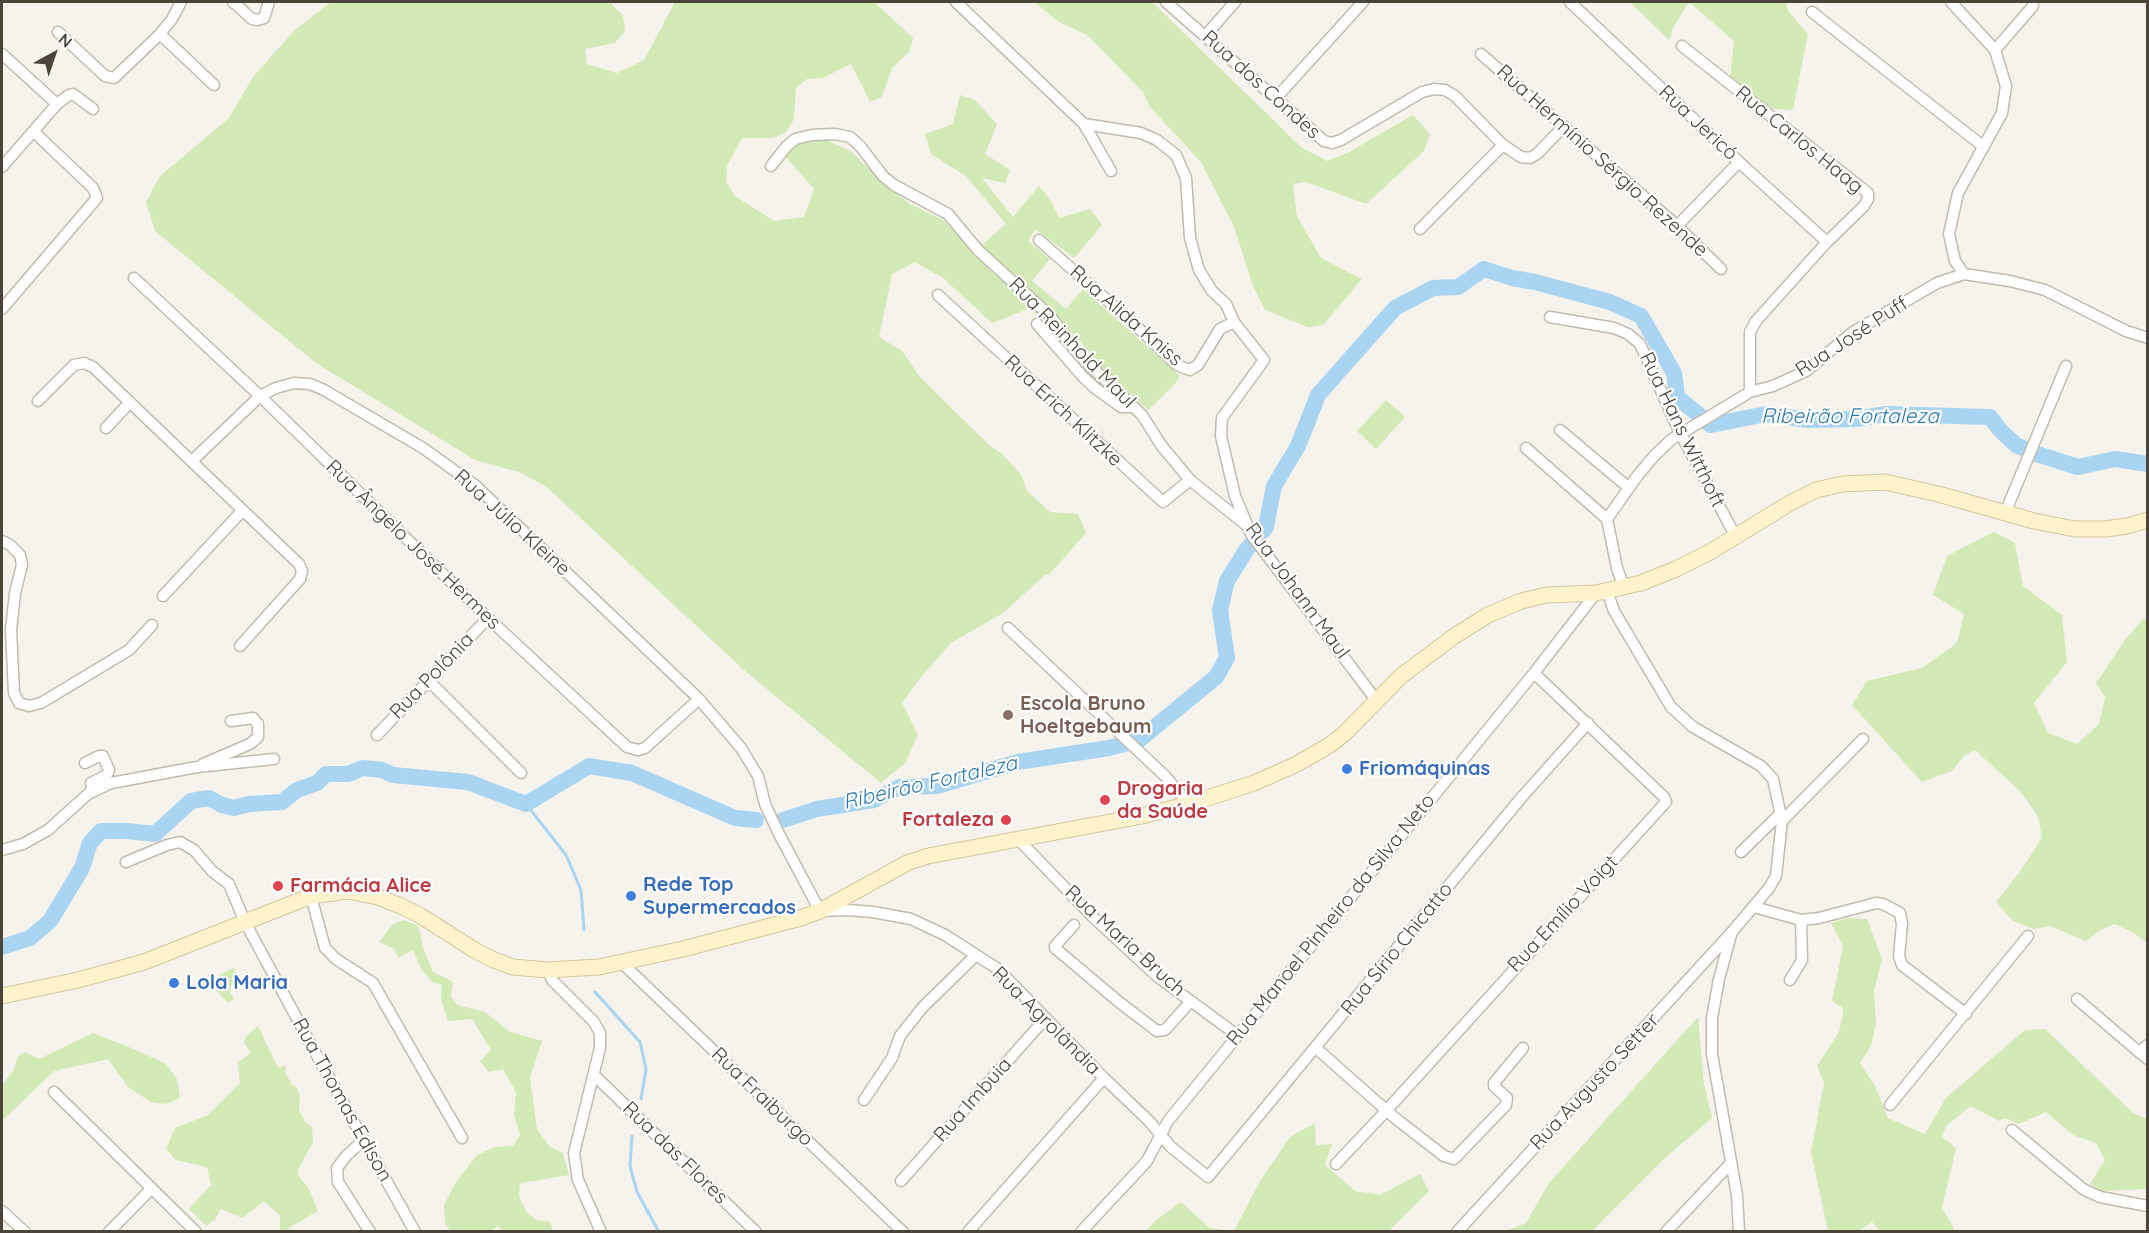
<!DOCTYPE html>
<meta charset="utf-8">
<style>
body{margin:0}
#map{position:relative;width:2149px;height:1233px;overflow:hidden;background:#f6f3ec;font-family:Quicksand,sans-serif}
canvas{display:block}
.frame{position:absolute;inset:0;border:3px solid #4b4439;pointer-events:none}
.north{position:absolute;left:24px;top:24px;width:60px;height:60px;-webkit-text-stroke:4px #fff;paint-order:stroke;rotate:40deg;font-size:16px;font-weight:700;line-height:24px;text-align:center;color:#4b4439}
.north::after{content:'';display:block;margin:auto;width:21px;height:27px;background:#4b4439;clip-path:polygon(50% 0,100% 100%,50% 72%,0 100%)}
</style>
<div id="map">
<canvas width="2149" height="1233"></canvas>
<div class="frame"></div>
<div class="north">N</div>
</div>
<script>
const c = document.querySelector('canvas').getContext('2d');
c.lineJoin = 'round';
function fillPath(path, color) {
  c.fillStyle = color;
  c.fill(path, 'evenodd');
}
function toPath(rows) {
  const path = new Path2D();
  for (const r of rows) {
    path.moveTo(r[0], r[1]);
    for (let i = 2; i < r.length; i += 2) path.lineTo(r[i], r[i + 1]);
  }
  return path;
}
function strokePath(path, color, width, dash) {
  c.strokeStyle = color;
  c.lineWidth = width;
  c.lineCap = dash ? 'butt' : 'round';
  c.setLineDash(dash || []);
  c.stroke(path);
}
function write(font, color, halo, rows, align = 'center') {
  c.font = font + ' Quicksand,sans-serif';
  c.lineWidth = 4.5;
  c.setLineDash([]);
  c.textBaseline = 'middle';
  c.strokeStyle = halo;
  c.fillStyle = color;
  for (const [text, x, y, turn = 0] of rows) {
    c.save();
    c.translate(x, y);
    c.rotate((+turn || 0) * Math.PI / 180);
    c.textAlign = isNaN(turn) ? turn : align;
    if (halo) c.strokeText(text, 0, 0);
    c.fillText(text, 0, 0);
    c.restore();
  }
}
const green = toPath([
 [331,2,612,2,612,5,623,15,625,31,615,43,585,49,587,64,617,73,644,60,675,2,874,2,913,38,910,51,892,68,882,97,870,102,851,64,823,78,807,79,796,88,794,119,786,132,773,138,742,138,727,166,726,182,735,196,774,221,804,217,814,189,784,155,793,144,822,138,851,151,882,182,910,204,943,220,975,251,1006,224,966,176,931,154,925,134,953,124,960,95,975,100,997,124,985,154,1010,170,1005,183,982,178,1013,217,1039,186,1051,201,1059,218,1090,209,1102,225,1074,258,1035,229,1028,241,1050,259,1032,281,1066,309,1083,289,1180,376,1174,385,1148,410,1109,376,1077,338,1028,309,992,323,943,278,915,262,892,274,879,337,902,351,920,377,988,444,1002,454,1022,476,1026,490,1050,512,1078,514,1086,533,1049,575,1046,574,1003,613,951,643,921,677,902,703,918,735,905,763,881,783,744,670,547,487,519,472,475,460,316,363,155,231,146,202,160,176,229,118,253,77,295,30],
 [1034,2,1152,2,1301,147,1327,161,1347,153,1413,115,1430,134,1424,151,1366,204,1306,182,1293,184,1297,216,1321,258,1362,279,1323,325,1308,327,1265,310,1253,286,1234,227,1201,162,1149,106,1143,92,1087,35,1059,22],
 [1630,2,1786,2,1788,11,1808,34,1793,110,1762,108,1730,79,1734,41,1689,2,1673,28,1669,40],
 [1386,400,1405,417,1376,449,1357,431],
 [1994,532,2015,543,2023,586,2062,615,2067,662,2034,703,2048,733,2077,744,2099,724,2105,697,2096,683,2125,640,2143,619,2147,620,2147,943,2134,933,2115,924,2100,930,2086,941,2050,926,2034,929,2013,921,1996,902,2021,870,2042,838,2038,816,2020,791,1975,750,1964,756,1952,771,1922,782,1852,705,1867,681,1922,668,1957,643,1964,614,1933,595,1947,556],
 [1848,918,1867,919,1882,959,1874,991,1876,1023,1871,1046,1860,1063,1875,1086,1888,1118,1925,1134,1946,1098,2025,1030,2045,1029,2133,1113,2147,1119,2147,1189,2101,1191,2090,1184,2105,1160,2096,1143,2073,1135,2046,1112,2019,1124,2005,1118,1999,1121,1971,1106,1946,1126,1942,1137,1956,1148,1942,1208,1955,1231,1880,1231,1872,1222,1859,1231,1828,1231,1811,1152,1824,1083,1817,1066,1839,1032,1842,1019,1843,1008,1832,1001,1843,946,1831,923],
 [404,920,417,925,420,931,423,948,433,972,453,982,451,997,457,1005,485,1012,510,1032,542,1041,530,1077,537,1129,550,1147,563,1153,569,1175,520,1183,519,1196,526,1212,537,1220,550,1222,553,1231,503,1231,498,1226,490,1231,450,1231,445,1222,444,1205,456,1182,477,1155,495,1147,513,1146,520,1135,514,1115,516,1092,503,1069,489,1072,480,1061,491,1050,472,1019,448,1021,441,999,442,985,432,982,422,970,413,950,398,958,395,949,379,942,393,924],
 [234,968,237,976,235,983,231,986,230,993,234,999,228,1003,216,990,220,981,219,975],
 [1698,1017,1704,1084,1712,1118,1666,1157,1592,1231,1505,1231,1526,1223,1549,1183],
 [258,1026,278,1068,286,1065,285,1072,292,1085,297,1087,300,1096,299,1109,305,1122,312,1127,313,1143,298,1169,298,1175,309,1189,318,1211,288,1228,290,1231,280,1231,280,1216,264,1201,242,1218,221,1209,215,1219,206,1226,189,1209,211,1185,207,1167,176,1160,166,1149,175,1128,208,1115,240,1083,238,1062,251,1053,244,1043,245,1037],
 [93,1033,134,1049,166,1064,177,1079,180,1098,166,1104,151,1102,128,1087,108,1059,54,1071,2,1121,2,1085,14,1070,18,1056,25,1052,39,1059],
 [1315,1123,1316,1145,1332,1144,1325,1165,1355,1191,1380,1195,1420,1174,1429,1191,1389,1231,1234,1231,1260,1181,1290,1137],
 [1181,1202,1210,1228,1231,1231,1146,1231,1155,1221]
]);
const stream = toPath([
 [526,804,566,855,581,890,584,930],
 [595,992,640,1042,646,1069,641,1099],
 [632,1136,630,1166,637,1192,659,1232]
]);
const river = toPath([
 [783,820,817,809,874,800,899,787,937,786,1018,762,1109,748,1139,740,1216,677,1227,658,1220,610,1227,581,1247,549,1266,527,1274,486,1298,446,1318,395,1395,308,1433,288,1458,287,1484,269,1512,278,1535,282,1610,302,1641,316,1674,373,1677,397,1711,425,1766,414,1808,420,1856,419,1886,414,1990,417,2000,430,2016,445,2037,454,2078,467,2115,459,2148,464],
 [2,947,30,938,50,921,82,868,90,843,101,831,127,831,155,834,191,801,209,798,222,805,234,808,249,804,282,802,297,790,317,783,326,774,348,774,363,768,382,770,393,775,468,782,526,804,589,766,632,773,735,818,756,820]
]);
const minor = toPath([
 [233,2,252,19,257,20,264,18,269,2],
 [956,2,1084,124,1141,133,1157,140,1176,155,1186,178,1190,238,1199,270,1212,291,1226,304,1234,322,1264,360,1222,418,1221,436,1235,496,1251,534,1376,700],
 [1166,2,1324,141,1332,143,1341,140,1422,92,1434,89,1445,90,1455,96,1503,145,1521,157,1530,158,1537,154,1564,126],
 [1570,2,1739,162,1827,242],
 [1951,2,1995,50,2006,86,2002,113,1958,193,1949,234,1955,261,1964,274,2010,281,2045,290,2126,331,2148,338],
 [1812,12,1984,147],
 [58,32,105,76,114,78,160,34,172,19,181,2],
 [160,34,214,85],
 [1206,35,1235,2],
 [1682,46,1868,193,1868,199,1864,206,1827,242,1756,321,1750,332,1750,392],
 [1995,50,2033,6],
 [2,54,57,104],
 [1481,54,1677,226,1721,269],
 [1276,98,1363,2],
 [1084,124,1111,171],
 [771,166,786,147,795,139,812,135,835,134,850,137,860,146,883,176,894,185,948,214,978,250,1050,316,1080,356,1142,415,1161,445,1190,480,1245,524],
 [2,167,57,104,69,95,73,94,93,109],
 [1677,226,1739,162],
 [1420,229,1503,145],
 [1039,240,1134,324,1177,365,1190,370,1198,365,1220,329,1234,322],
 [134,278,260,396,488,618,627,747,638,750,645,748,699,699],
 [938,295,1163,502,1190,480],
 [2,309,97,198,93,188,34,132],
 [1550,317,1614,328,1628,334,1640,344,1680,433,1736,537],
 [1037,324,1084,378,1095,388,1121,407,1132,407],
 [38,401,74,365,84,363,93,367,299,564,302,571,300,579,240,646],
 [106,428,130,402],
 [1560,430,1629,488],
 [1526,448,1607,519],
 [193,460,260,396,276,388,294,383,310,384,324,390,423,448,476,486,699,699,741,748,758,776,765,804,778,832,820,911,848,910,873,912,911,919,945,935,998,969,1104,1078,1149,1121,1171,1147,1208,1177,1521,798,1588,723],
 [2005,513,2066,366],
 [2,541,10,545,20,555,22,565,15,593,11,630,14,693,19,703,29,706,41,703,61,691,129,650,152,625],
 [1624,588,1617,568,1607,519,1638,475,1655,455,1672,439,1750,392,1773,386,1806,371,1853,332,1937,283,1964,274],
 [163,596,242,511],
 [1008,628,1165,776,1189,804],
 [429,681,521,773],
 [377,735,488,618],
 [85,763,99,756,103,756,109,770,107,775,91,783,92,792],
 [203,764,250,744,258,737,258,724,253,718,231,721],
 [1782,821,1863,739],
 [1019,840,1093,917,1158,977,1237,1035],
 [2,850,23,844,48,830,88,794,111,783,197,767,274,759],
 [1741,852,1781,813],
 [126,862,167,845,180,842,194,850,212,871,229,884,245,922,316,1054,415,1232],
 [311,896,325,948,336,959,373,983,462,1138],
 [1754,907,1801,920,1819,918,1876,903,1883,904,1900,913,1902,924,1899,956,1902,965,1966,1014],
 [1074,925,1055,946,1055,948,1119,1002,1157,1031,1165,1030,1191,1001],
 [1731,935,1719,979,1712,1018,1712,1054,1737,1195,1739,1232],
 [621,962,903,1232],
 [548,970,552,980,594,1022,600,1033,600,1048,574,1153,578,1180,601,1232],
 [1790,980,1802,960,1801,920],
 [2077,999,2139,1052],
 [2148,1045,2139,1052,2148,1059],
 [1316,1048,1395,1118,1444,1156,1454,1159,1506,1105,1507,1098,1494,1086,1494,1083,1523,1048],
 [594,1075,756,1232],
 [54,1092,196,1232],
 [864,1100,892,1058,900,1036,922,1008,976,955],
 [1890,1105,2028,936],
 [2012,1130,2083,1189,2100,1197,2148,1206],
 [364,1140,347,1155,337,1168,338,1182,370,1232],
 [1336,1164,1386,1111,1666,802,1664,797,1534,673],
 [901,1181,1045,1019],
 [2,1211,25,1232],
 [109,1232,151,1189],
 [968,1232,1104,1078],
 [1081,1232,1147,1161,1168,1121,1534,673,1596,593],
 [1457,1232,1732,932,1769,888,1776,876,1782,821,1773,779,1761,766,1693,727,1671,707,1614,611,1607,591],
 [1666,1232,1730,1164]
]);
const secondary = toPath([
 [2,996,78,980,144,962,311,896,347,891,378,897,401,906,421,916,476,951,494,960,513,967,548,970,599,967,683,949,801,918,820,911,907,863,928,856,1142,816,1189,804,1254,783,1295,765,1330,745,1345,733,1401,676,1453,637,1488,615,1521,601,1547,595,1596,593,1641,583,1676,569,1710,552,1790,503,1816,490,1842,484,1885,482,1938,494,2034,521,2075,529,2105,529,2127,526,2148,520]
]);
const markers = [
 [1008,715,6,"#8d6e63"],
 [1347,769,6,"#3f7fe0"],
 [1105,800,6,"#e0444e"],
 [1006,820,6,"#e0444e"],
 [278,886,6,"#e0444e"],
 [631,896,6,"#3f7fe0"],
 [174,983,6,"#3f7fe0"]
];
const streetNames = [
 ["Rua dos Condes",1261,85,42],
 ["Rua Jericó",1698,123,43],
 ["Rua Carlos Haag",1799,140,39],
 ["Rua Hermínio Sérgio Rezende",1602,161,42],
 ["Rua Alida Kniss",1126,316,41],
 ["Rua José Puff",1852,337,-33],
 ["Rua Reinhold Maul",1072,343,46],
 ["Rua Erich Klitzke",1063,411,43],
 ["Rua Hans Witthoft",1682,430,64],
 ["Rua Júlio Kleine",512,523,42],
 ["Rua Ângelo José Hermes",413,545,44],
 ["Rua Johann Maul",1297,591,54],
 ["Rua Polônia",432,676,-46],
 ["Rua Emílio Voigt",1563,914,-47],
 ["Rua Manoel Pinheiro da Silva Neto",1331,920,-51],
 ["Rua Maria Bruch",1125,941,42],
 ["Rua Sírio Chicatto",1397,949,-51],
 ["Rua Agrolândia",1046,1021,45],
 ["Rua Augusto Setter",1595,1082,-47],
 ["Rua Fraiburgo",762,1097,44],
 ["Rua Thomas Edison",342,1100,61],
 ["Rua Imbuia",973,1100,-48],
 ["Rua das Flores",675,1153,44]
];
const educationNames = [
 ["Escola Bruno",1020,704],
 ["Hoeltgebaum",1020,727]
];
const shopNames = [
 ["Friomáquinas",1359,769],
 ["Rede Top",643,885],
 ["Supermercados",643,908],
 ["Lola Maria",186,983]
];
const healthNames = [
 ["Drogaria",1117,789],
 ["da Saúde",1117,812],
 ["Fortaleza",994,820,"right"],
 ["Farmácia Alice",290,886]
];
const waterNames = [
 ["Ribeirão Fortaleza",1850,417],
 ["Ribeirão Fortaleza",930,783,-13]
];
fillPath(green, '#d2eab5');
strokePath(stream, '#a9d4f2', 3);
strokePath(river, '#a9d4f2', 16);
strokePath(minor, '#c2bbae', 13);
strokePath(secondary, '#d6c79b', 17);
strokePath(minor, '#fff', 10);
strokePath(secondary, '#fff3cd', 15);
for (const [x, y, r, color] of markers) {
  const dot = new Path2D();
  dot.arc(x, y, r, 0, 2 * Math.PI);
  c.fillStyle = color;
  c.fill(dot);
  strokePath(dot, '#fff', 2);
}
write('20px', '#4b4439', '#fff', streetNames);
write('bold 20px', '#785e54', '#fff', educationNames, 'left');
write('bold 20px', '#366cbe', '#fff', shopNames, 'left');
write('bold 20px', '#be3a42', '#fff', healthNames, 'left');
write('italic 21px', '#2e7ab2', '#fff', waterNames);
</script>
